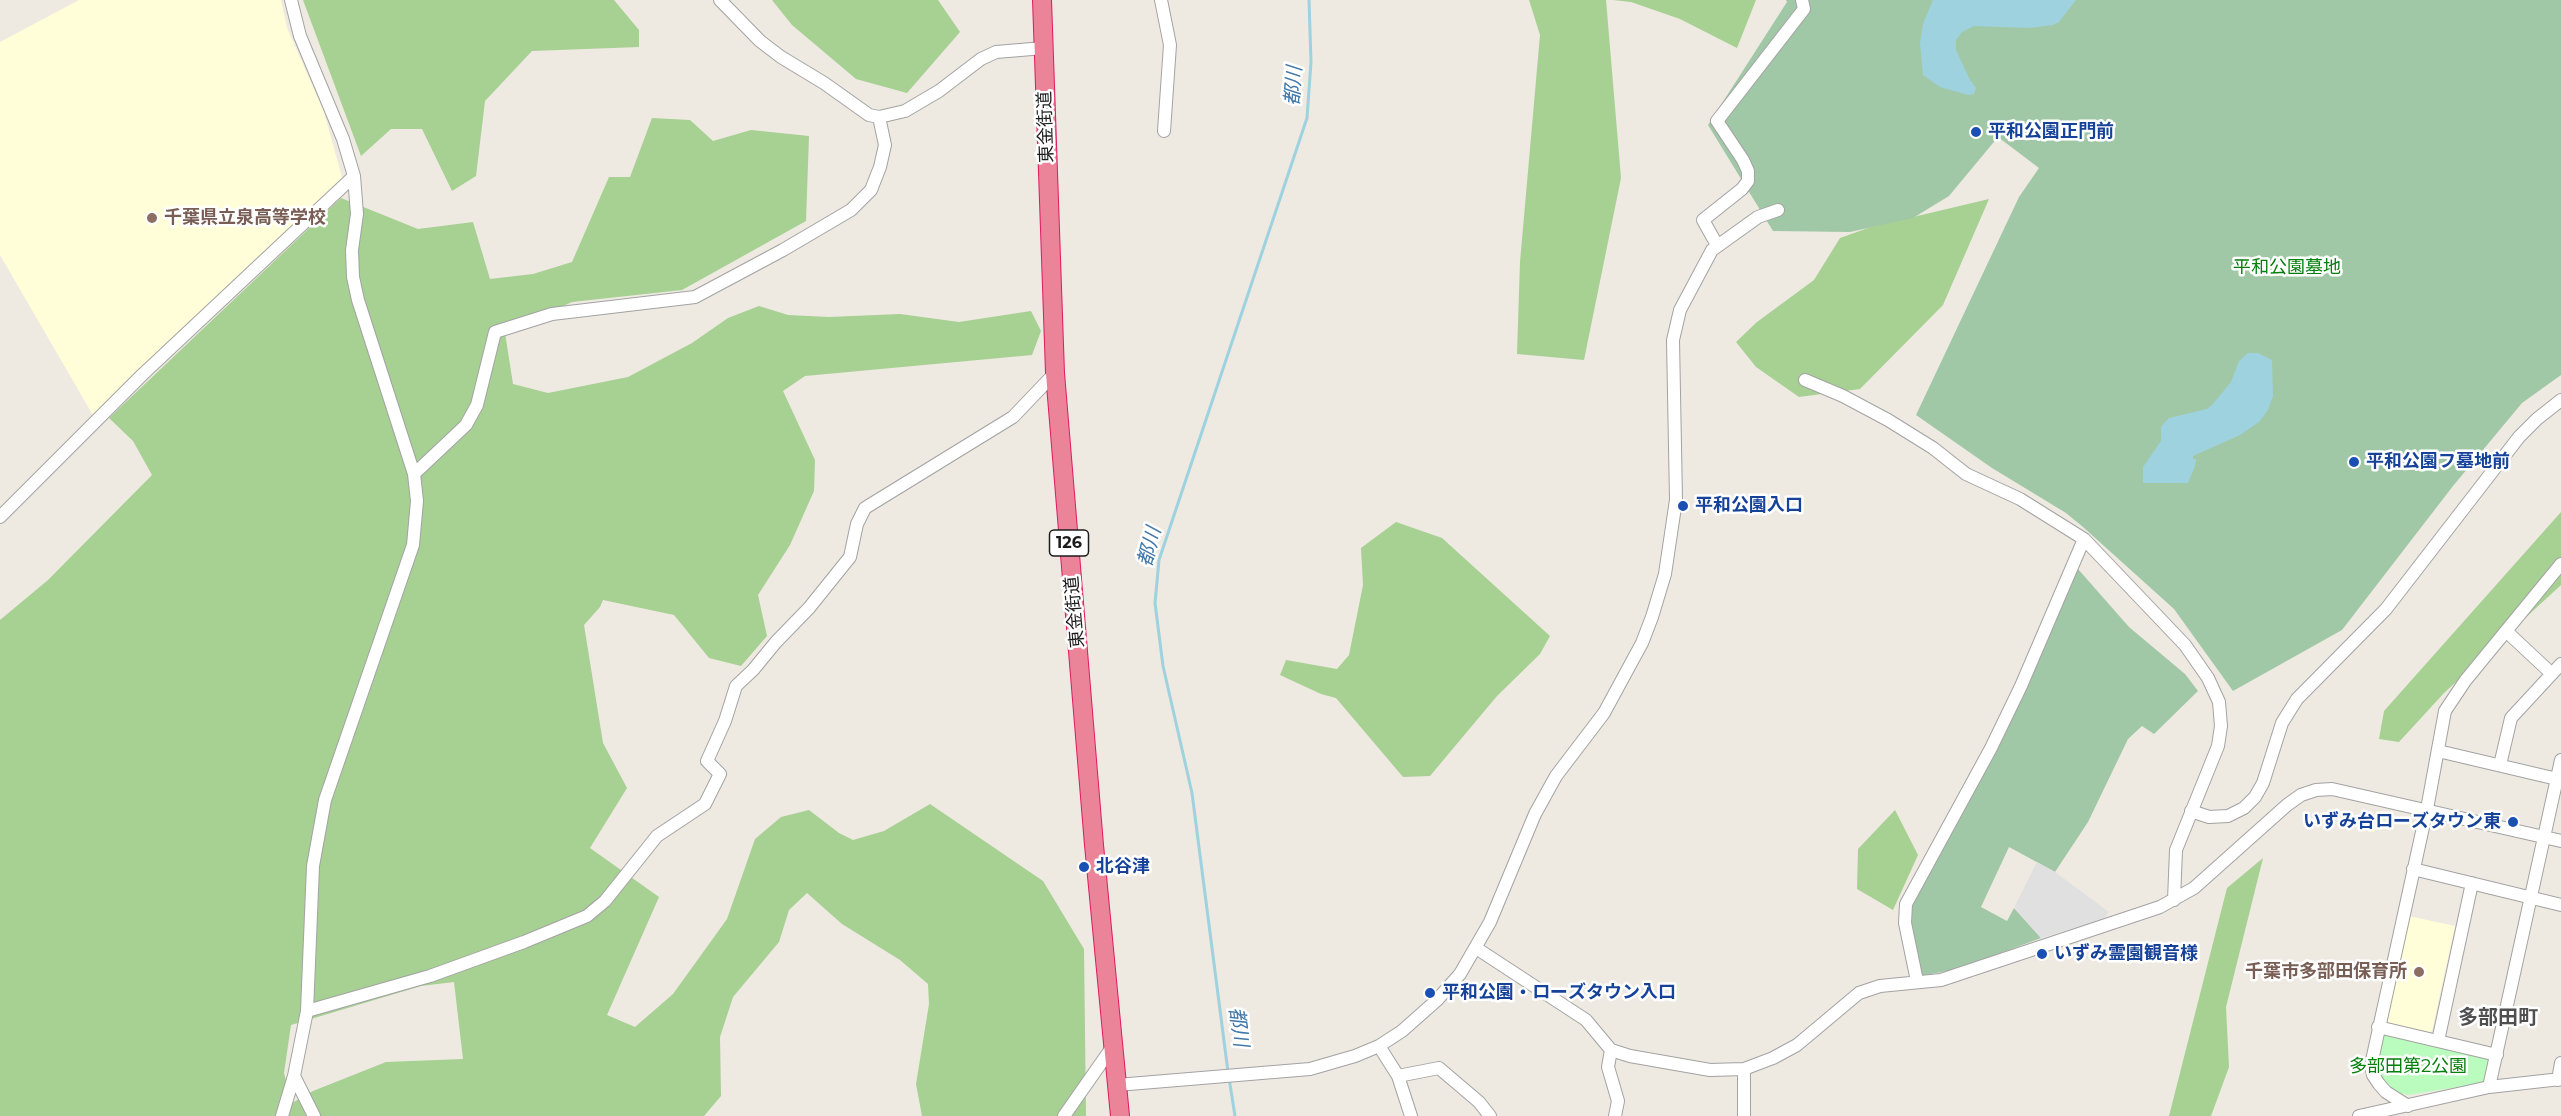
<!DOCTYPE html>
<meta charset="utf-8">
<style>
body{margin:0}
canvas{display:block;background:#eee9e1}
</style>
<canvas width="2561" height="1116"></canvas>
<script>
const c = document.querySelector('canvas').getContext('2d');
c.lineJoin = 'round';
function fillPath(path, color) {
  c.fillStyle = color;
  c.fill(path, 'evenodd');
}
function toPath(rows) {
  const path = new Path2D();
  for (const r of rows) {
    path.moveTo(r[0], r[1]);
    for (let i = 2; i < r.length; i += 2) path.lineTo(r[i], r[i + 1]);
  }
  return path;
}
function strokePath(path, color, width, dash) {
  c.strokeStyle = color;
  c.lineWidth = width;
  c.lineCap = dash ? 'butt' : 'round';
  c.setLineDash(dash || []);
  c.stroke(path);
}
function write(font, color, halo, rows, align = 'center') {
  c.font = font + ' Montserrat,"Noto Sans JP",sans-serif';
  c.lineWidth = 5;
  c.setLineDash([]);
  c.textBaseline = 'middle';
  c.strokeStyle = halo;
  c.fillStyle = color;
  for (const [text, x, y, turn = 0] of rows) {
    c.save();
    c.translate(x, y);
    c.rotate((+turn || 0) * Math.PI / 180);
    c.textAlign = isNaN(turn) ? turn : align;
    if (halo) c.strokeText(text, 0, 0);
    c.fillText(text, 0, 0);
    c.restore();
  }
}
const education = toPath([
 [79,0,281,0,287,28,324,112,343,181,94,417,0,255,0,42],
 [2404,915,2455,926,2432,1031,2427,1033,2387,1023,2383,1019]
]);
const forest = toPath([
 [303,0,614,0,639,30,639,47,532,51,485,101,476,176,452,191,422,129,391,129,361,156],
 [772,0,938,0,960,32,907,93,856,79,792,25],
 [1529,0,1606,0,1621,178,1584,360,1517,354,1520,262,1540,35],
 [1613,0,1756,0,1737,48,1680,19,1631,2],
 [652,118,690,120,713,141,751,130,809,136,806,221,682,290,572,302,505,333,513,384,548,393,628,377,692,343,728,318,759,306,788,315,829,317,900,314,959,322,1031,311,1041,331,1032,355,805,376,783,391,815,460,814,491,790,545,758,595,767,636,741,666,709,658,674,615,603,600,600,607,584,625,603,743,627,788,590,848,659,897,607,1015,635,1027,673,994,727,919,755,839,781,817,809,810,839,833,853,840,884,831,930,804,1043,881,1084,949,1086,1116,922,1116,916,1084,929,1004,928,984,900,960,842,924,807,893,789,910,779,942,733,997,720,1037,721,1096,704,1116,0,1116,0,620,48,580,152,475,133,441,109,418,341,198,418,229,473,222,490,279,533,274,572,262,609,177,630,177],
 [454,982,463,1059,386,1062,313,1091,292,1103,284,1073,291,1025,421,986],
 [1989,199,1943,305,1860,389,1799,397,1756,367,1736,342,1757,322,1814,280,1840,238,1871,227],
 [2561,512,2561,585,2444,693,2399,742,2379,739,2384,711],
 [1396,522,1442,538,1550,636,1540,654,1497,696,1430,776,1403,777,1336,698,1321,694,1280,675,1286,660,1337,669,1349,655,1363,585,1361,548],
 [1895,810,1918,855,1893,910,1857,889,1858,849],
 [2263,858,2226,1007,2229,1067,2211,1116,2169,1116,2227,888]
]);
const cemetery = toPath([
 [1786,0,2561,0,2561,375,2522,403,2453,486,2342,630,2233,691,2174,609,2083,527,2066,513,1992,468,1916,415,2019,197,2039,168,1998,137,1949,196,1913,218,1850,232,1773,231,1708,125,1787,2],
 [2078,569,2129,627,2185,674,2198,691,2154,734,2142,726,2128,739,2088,822,2055,872,2009,847,1981,907,2007,921,2014,908,2041,938,1958,969,1920,976,1910,932,1911,903]
]);
const park = toPath([
 [2386,1034,2487,1057,2489,1062,2486,1077,2482,1083,2408,1095,2391,1091,2377,1069,2382,1037]
]);
const parking = toPath([
 [2037,862,2055,872,2109,912,2104,919,2041,938,2014,908]
]);
const water = toPath([
 [1933,0,2076,0,2059,22,2053,25,2029,28,1974,26,1962,32,1956,40,1956,50,1970,80,1976,88,1974,94,1968,95,1940,87,1923,75,1920,43,1923,24],
 [2248,353,2258,353,2272,360,2273,396,2268,410,2259,422,2240,435,2193,456,2193,459,2196,459,2195,466,2188,483,2143,483,2143,467,2161,441,2161,427,2164,423,2169,418,2207,409,2212,405,2231,382,2239,361]
]);
const stream = toPath([
 [1228,1072,1192,793,1163,666,1155,603,1159,560,1307,118,1311,62,1309,0],
 [1229,1078,1235,1116]
]);
const minor = toPath([
 [720,0,760,41,781,57,824,83,869,115,879,117,905,111,939,91,981,59,996,52,1044,48],
 [1161,0,1170,45,1164,131],
 [1717,245,1703,220,1742,189,1748,181,1748,171,1743,160,1717,121,1804,9,1802,0],
 [1805,380,1843,396,1888,420,1933,448,1966,474,2020,499,2084,539,2185,645,2208,678,2219,702,2221,726,2218,746,2176,850,2174,900],
 [414,474,466,425,477,405,495,332,552,314,695,297,783,250,851,210,871,190,880,167,885,145,879,117],
 [0,517,142,375,354,176],
 [2506,631,2552,674],
 [2438,751,2561,780],
 [2500,765,2511,718,2561,664],
 [2191,811,2209,817,2228,816,2244,808,2255,797,2263,783,2282,723,2297,699,2386,609,2519,437,2537,419,2561,400],
 [2413,869,2561,905],
 [1476,948,1586,1020,1611,1050,1630,1056,1710,1070,1744,1069,1773,1058,1797,1045,1859,993,1880,986,1941,980,2160,907,2194,888,2287,805,2301,795,2316,790,2332,789,2561,841],
 [1917,981,1905,923,1906,904,1991,748,2021,686,2084,539],
 [307,1011,430,976,524,942,587,916,605,901,657,836,705,804,720,774,707,761,725,721,736,686,753,670,776,642,809,608,850,557,857,524,865,508,1013,417,1055,373],
 [2378,1027,2497,1055],
 [2438,1041,2472,883],
 [1379,1046,1398,1076,1411,1116],
 [1611,1050,1608,1067,1618,1101,1615,1116],
 [1744,1069,1744,1116],
 [294,1076,314,1116],
 [1398,1076,1439,1068,1479,1102,1490,1116],
 [2558,1080,2561,1063],
 [1117,1085,1310,1069,1355,1056,1379,1046,1402,1031,1437,1000,1460,974,1490,922,1535,814,1556,776,1604,713,1642,643,1652,617,1665,574,1676,500,1673,340,1680,310,1712,250,1758,217,1778,210],
 [2489,1087,2561,760],
 [2408,1106,2386,1092,2379,1084,2373,1075,2371,1065,2427,809,2445,711,2465,681,2561,564],
 [282,1116,294,1076,307,1011,313,866,325,800,413,545,417,501,414,474,358,300,353,277,352,250,357,214,354,176,343,139,300,36,291,0],
 [1064,1116,1113,1046],
 [2359,1116,2489,1087,2561,1079]
]);
const highway = toPath([
 [1042,0,1055,373,1094,845,1120,1116]
]);
const markers = [
 [1976,132,6,"#1a4fb4"],
 [152,218,6,"#8d6e63"],
 [2354,462,6,"#1a4fb4"],
 [1683,506,6,"#1a4fb4"],
 [2513,822,6,"#1a4fb4"],
 [1084,867,6,"#1a4fb4"],
 [2042,954,6,"#1a4fb4"],
 [2419,972,6,"#8d6e63"],
 [1430,993,6,"#1a4fb4"]
];
const shields = [
 [1069,543,39]
];
const shieldNames = [
 ["126",1069,543]
];
const streetNames = [
 ["東金街道",1046,127,-92],
 ["東金街道",1075,612,-95]
];
const transitNames = [
 ["平和公園正門前",1988,132],
 ["平和公園フ墓地前",2366,462],
 ["平和公園入口",1695,506],
 ["いずみ台ローズタウン東",2501,822,"right"],
 ["北谷津",1096,867],
 ["いずみ霊園観音様",2054,954],
 ["平和公園・ローズタウン入口",1442,993]
];
const educationNames = [
 ["千葉県立泉高等学校",164,218],
 ["千葉市多部田保育所",2407,972,"right"]
];
const parkNames = [
 ["平和公園墓地",2287,268],
 ["多部田第2公園",2408,1067]
];
const waterNames = [
 ["都川",1294,86,-86],
 ["都川",1150,547,-76],
 ["都川",1238,1027,82]
];
const neighbourhoodNames = [
 ["多部田町",2498,1018]
];
fillPath(education, '#fffed9');
fillPath(forest, '#a7d093');
fillPath(cemetery, '#a1c8a6');
fillPath(park, '#bafcbd');
fillPath(parking, '#e0e0e0');
fillPath(water, '#9ed2df');
strokePath(stream, '#9ed2df', 3);
strokePath(minor, '#a3a3a3', 14);
strokePath(highway, '#e01a63', 20);
strokePath(minor, '#fff', 12);
strokePath(highway, '#eb8399', 18);
for (const [x, y, r, color] of markers) {
  const dot = new Path2D();
  dot.arc(x, y, r, 0, 2 * Math.PI);
  c.fillStyle = color;
  c.fill(dot);
  strokePath(dot, '#fff', 2);
}
for (const [x, y, w] of shields) {
  const box = new Path2D();
  box.roundRect(x - w / 2, y - 13, w, 26, 4.5);
  c.fillStyle = '#fff';
  c.fill(box);
  strokePath(box, '#1c1c1c', 1.5);
}
write('bold 16px', '#1c1c1c', null, shieldNames);
write('18px', '#1c1c1c', '#fff', streetNames);
write('bold 18px', '#164399', '#fff', transitNames, 'left');
write('bold 18px', '#785e54', '#fff', educationNames, 'left');
write('18px', '#057f0c', '#fff', parkNames);
write('italic 20px', '#4178a8', '#fff', waterNames);
write('bold 20px', '#4f4f4f', '#fff', neighbourhoodNames);
</script>
